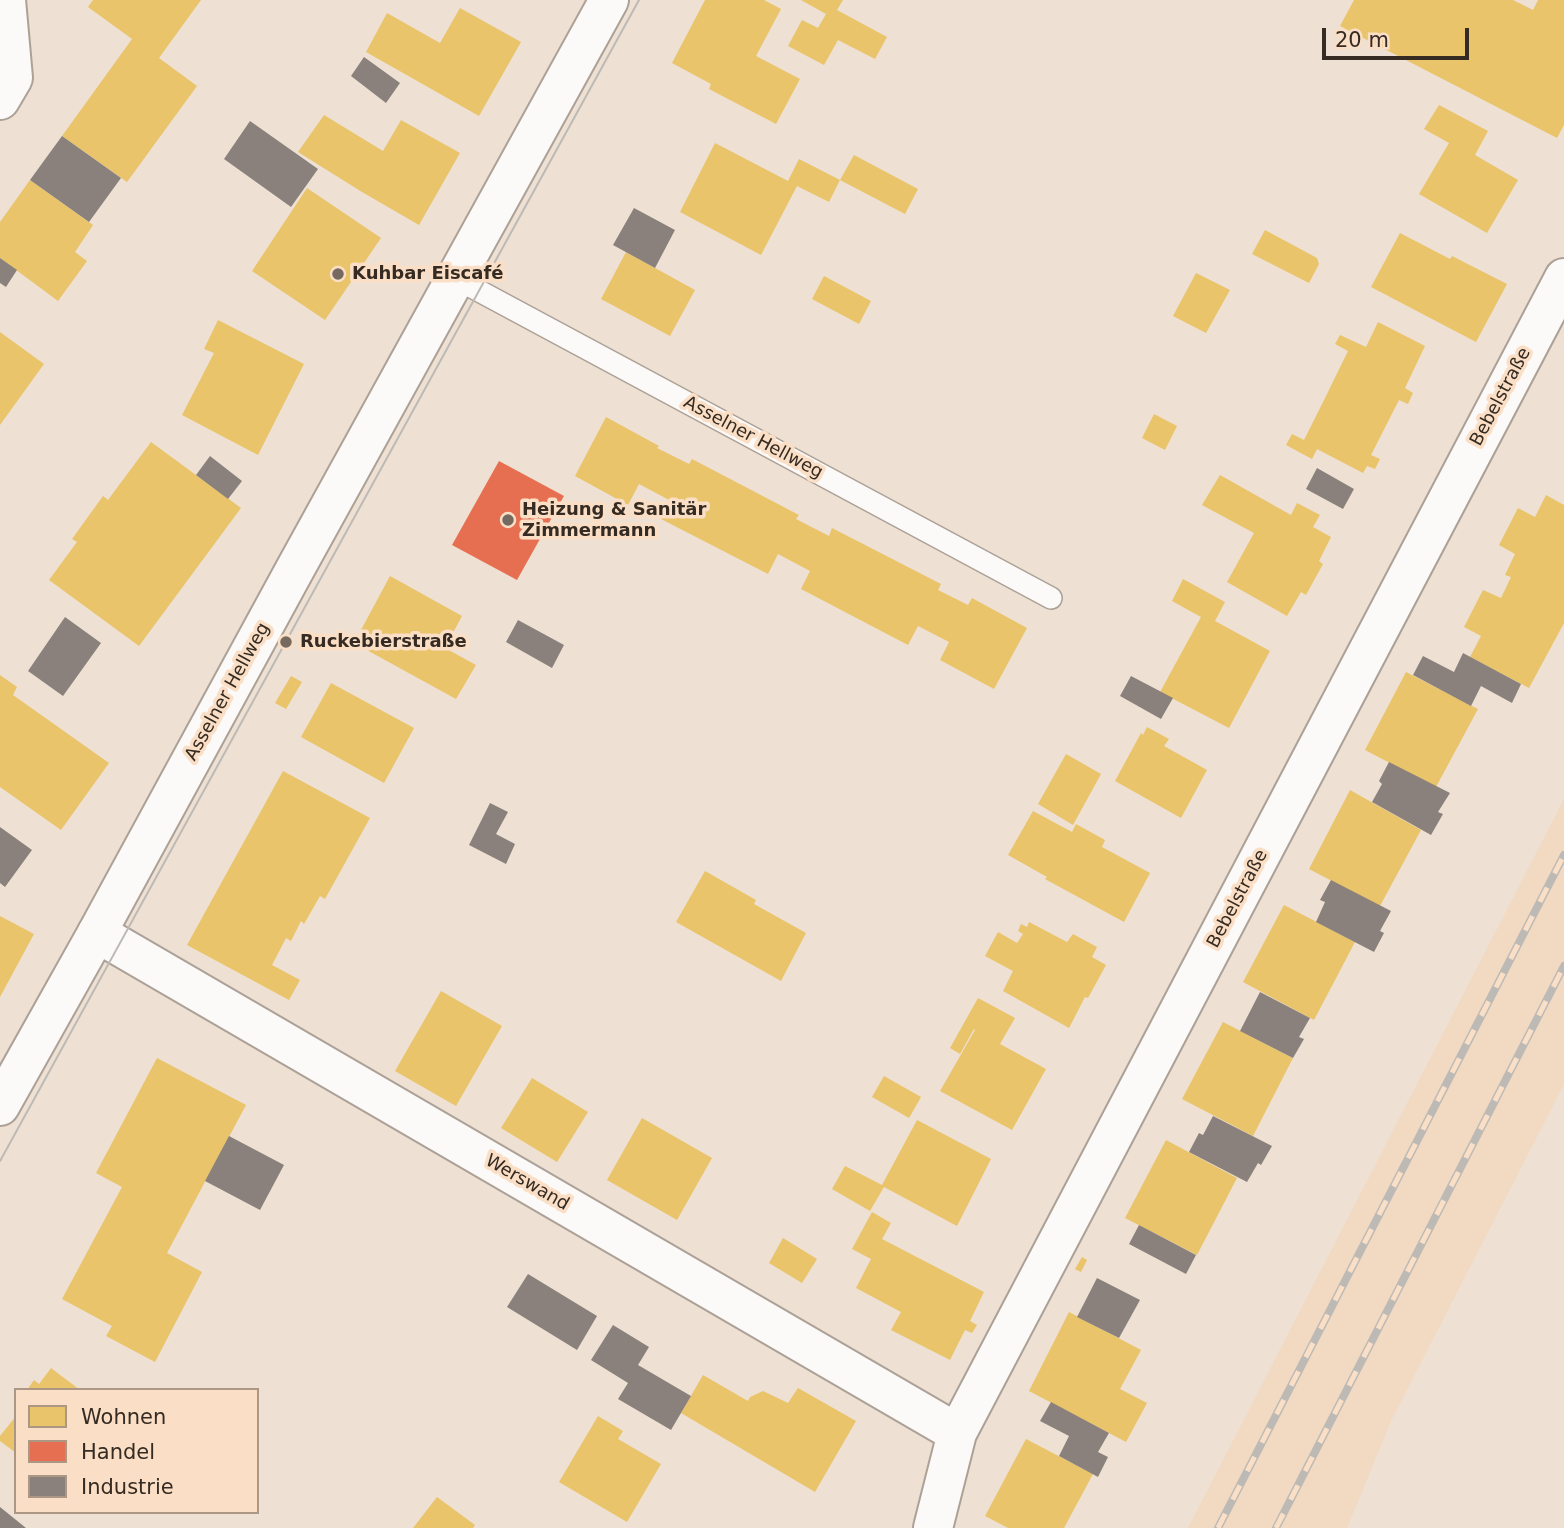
<!DOCTYPE html>
<meta charset="utf-8">
<style>
body{margin:0}
#map{position:relative;width:1564px;height:1528px;overflow:hidden;background:#eee0d2;font-family:"DejaVu Sans",sans-serif}
canvas{display:block}
.legend{position:absolute;left:14px;top:1388px;width:245px;height:126px;box-sizing:border-box;background:#fadfc6;border:2px solid #ab9784;margin:0;padding:9px 12px;list-style:none;font-size:21px;color:#352b22}
.legend li{display:flex;align-items:center;gap:14px;height:35px}
.legend b{width:35px;border:2px solid #ab9784}
.scale{position:absolute;left:1322px;top:28px;width:147px;height:32px;box-sizing:border-box;border:4px solid #352b22;border-top:0;padding-left:9px;font-size:21px;line-height:24px;white-space:nowrap;color:#352b22;-webkit-text-stroke:5px #fadfc6;paint-order:stroke}
</style>
<div id="map">
<canvas width="1564" height="1528"></canvas>
<ul class="legend">
<li><b style="height:19px;background:#e9c46a"></b>Wohnen</li>
<li><b style="height:19px;background:#e76f51"></b>Handel</li>
<li><b style="height:19px;background:#8a817c"></b>Industrie</li>
</ul>
<div class="scale">20 m</div>
</div>
<script>
const c = document.querySelector('canvas').getContext('2d');
c.lineJoin = 'round';
function fillPath(path, color) {
  c.fillStyle = color;
  c.fill(path, 'evenodd');
}
function toPath(rows) {
  const path = new Path2D();
  for (const r of rows) {
    path.moveTo(r[0], r[1]);
    for (let i = 2; i < r.length; i += 2) path.lineTo(r[i], r[i + 1]);
  }
  return path;
}
function strokePath(path, color, width, dash) {
  c.strokeStyle = color;
  c.lineWidth = width;
  c.lineCap = dash ? 'butt' : 'round';
  c.setLineDash(dash || []);
  c.stroke(path);
}
function write(font, color, halo, rows, align = 'center') {
  c.font = font + ' "DejaVu Sans",sans-serif';
  c.lineWidth = 7;
  c.setLineDash([]);
  c.textBaseline = 'middle';
  c.strokeStyle = halo;
  c.fillStyle = color;
  for (const [text, x, y, turn = 0] of rows) {
    c.save();
    c.translate(x, y);
    c.rotate((+turn || 0) * Math.PI / 180);
    c.textAlign = isNaN(turn) ? turn : align;
    if (halo) c.strokeText(text, 0, 0);
    c.fillText(text, 0, 0);
    c.restore();
  }
}
const built = toPath([
 [1564,799,1564,1084,1391,1421,1347,1528,1188,1528]
]);
const homes = toPath([
 [93,0,201,0,159,58,197,86,127,182,62,136,132,39,88,7],
 [705,0,764,0,781,9,756,56,800,79,776,124,709,89,711,84,672,63],
 [801,0,843,0,837,10,887,37,875,59,838,40,824,65,788,46,802,20,818,28,826,14],
 [1354,0,1513,0,1533,10,1538,0,1564,0,1564,125,1557,138,1340,26],
 [460,8,521,42,479,116,366,52,387,13,440,43],
 [1439,105,1488,131,1475,155,1518,180,1487,233,1419,194,1449,143,1424,129],
 [324,115,383,151,401,120,460,153,419,225,362,192,298,152],
 [715,143,788,181,799,159,840,180,829,202,797,186,761,255,680,212],
 [854,155,918,189,905,214,840,180],
 [30,180,93,225,75,252,87,261,58,301,0,258,0,222],
 [307,188,381,238,325,320,252,271],
 [1265,230,1317,258,1319,264,1309,283,1252,254],
 [1400,233,1450,259,1452,256,1507,284,1476,342,1371,287],
 [626,252,695,290,670,336,601,299],
 [1196,273,1230,290,1206,333,1173,316],
 [824,276,871,301,859,324,812,299],
 [218,320,304,364,258,455,182,415,214,353,204,349],
 [1378,322,1425,346,1405,388,1413,393,1408,404,1399,400,1371,455,1380,459,1375,469,1367,466,1363,473,1317,449,1312,459,1286,445,1292,434,1304,440,1326,396,1348,351,1335,344,1340,335,1366,347],
 [0,332,44,364,0,425],
 [1154,414,1177,426,1165,450,1142,438],
 [606,417,659,446,657,448,689,464,692,459,799,515,796,519,829,536,832,528,941,584,938,590,968,605,972,598,1027,628,994,689,940,660,949,642,918,626,908,645,801,589,810,571,778,554,768,574,661,519,671,501,639,484,628,505,575,476],
 [151,442,241,508,139,646,49,580,77,542,72,539,103,496,108,500],
 [1220,475,1291,515,1297,503,1320,515,1313,527,1331,537,1319,561,1323,564,1306,595,1301,592,1287,616,1227,582,1254,533,1202,505],
 [1546,495,1564,505,1564,623,1529,688,1470,657,1481,636,1464,627,1483,590,1501,598,1511,577,1505,575,1515,554,1499,545,1518,508,1535,517],
 [390,576,462,616,445,648,476,665,456,699,354,643],
 [1183,579,1225,602,1215,621,1270,651,1229,728,1160,692,1201,617,1172,601],
 [1406,672,1478,709,1436,787,1365,750],
 [0,675,17,687,13,695,109,763,61,830,0,787],
 [291,676,302,682,286,709,275,703],
 [331,683,414,728,384,783,301,737],
 [1147,727,1169,739,1164,746,1207,770,1181,818,1115,781,1141,733,1143,735],
 [1066,754,1101,774,1073,825,1038,804],
 [283,771,370,818,325,899,320,896,304,924,301,921,291,941,286,938,272,965,300,980,289,1000,187,945],
 [1350,790,1421,830,1380,906,1309,869],
 [1033,811,1072,832,1076,824,1105,840,1102,847,1150,873,1124,922,1045,879,1047,877,1008,855],
 [705,871,756,900,754,904,806,933,781,981,676,922],
 [1284,905,1355,942,1314,1020,1243,982],
 [0,916,34,934,0,997],
 [1029,922,1067,942,1073,934,1097,947,1092,957,1106,965,1088,998,1085,997,1069,1028,1003,991,1013,971,985,956,998,932,1017,943,1023,934,1018,931,1021,924,1027,927],
 [441,991,502,1026,456,1106,395,1071],
 [978,998,1015,1018,1000,1044,1046,1069,1012,1130,940,1091,975,1030,974,1029,960,1054,950,1048],
 [1223,1022,1293,1058,1253,1136,1182,1099],
 [157,1058,246,1105,167,1253,202,1272,155,1362,106,1336,112,1326,62,1299,122,1187,96,1173],
 [884,1076,921,1097,909,1118,872,1097],
 [532,1078,588,1112,557,1162,501,1128],
 [642,1118,712,1158,677,1220,607,1180],
 [917,1120,991,1159,957,1226,884,1187,870,1211,832,1189,845,1166,882,1185],
 [1166,1140,1237,1178,1197,1255,1125,1218],
 [872,1212,891,1223,882,1239,984,1292,970,1321,977,1325,972,1333,965,1330,950,1360,891,1330,901,1312,856,1288,871,1259,852,1249],
 [783,1238,817,1259,802,1283,769,1263],
 [1082,1257,1087,1260,1081,1272,1075,1269],
 [1069,1312,1141,1350,1120,1389,1147,1403,1126,1442,1029,1391],
 [51,1368,80,1390,27,1390,34,1380,39,1384],
 [703,1375,748,1401,750,1397,763,1391,788,1403,798,1388,856,1421,815,1492,681,1413],
 [16,1416,16,1453,0,1441,0,1436],
 [598,1416,623,1431,618,1439,661,1464,627,1522,559,1482],
 [1026,1439,1093,1474,1064,1528,1008,1528,985,1516],
 [437,1497,475,1525,473,1528,413,1528]
]);
const shops = toPath([
 [499,461,564,496,517,580,452,545]
]);
const industry = toPath([
 [364,57,400,83,386,103,351,76],
 [250,121,318,169,291,207,224,159],
 [62,136,121,178,89,222,30,180],
 [634,208,675,230,655,268,613,245],
 [0,258,17,270,6,287,0,283],
 [210,456,242,481,228,499,196,475],
 [1317,468,1354,489,1343,509,1306,489],
 [65,617,101,643,63,696,28,671],
 [518,620,564,645,552,668,506,642],
 [1463,653,1521,684,1512,703,1481,686,1471,706,1413,675,1423,656,1454,672],
 [1131,676,1173,698,1161,719,1120,696],
 [1389,762,1450,793,1438,812,1443,814,1431,835,1372,802,1382,784,1379,781],
 [490,803,508,812,496,834,515,844,506,864,469,845],
 [0,827,32,850,5,887,0,883],
 [1331,880,1391,911,1380,931,1384,933,1374,952,1316,922,1325,902,1320,900],
 [1260,992,1310,1018,1299,1037,1304,1039,1293,1058,1240,1031],
 [1213,1116,1272,1146,1261,1165,1258,1163,1247,1182,1189,1152,1199,1133,1203,1135],
 [229,1136,284,1165,260,1210,205,1181],
 [1139,1225,1196,1255,1186,1274,1129,1244],
 [528,1274,597,1316,577,1350,507,1307],
 [1097,1278,1140,1300,1119,1338,1077,1317],
 [613,1325,649,1347,638,1365,691,1396,671,1430,618,1399,628,1383,591,1360],
 [1051,1402,1109,1433,1098,1452,1108,1457,1098,1477,1059,1456,1069,1436,1040,1421],
 [0,1507,26,1528,0,1528]
]);
const lane = toPath([
 [455,278,1051,598]
]);
const street = toPath([
 [0,100,13,78,6,0],
 [97,933,957,1433],
 [933,1528,957,1433,1564,278]
]);
const secondary = toPath([
 [0,1106,97,933,294,571,609,0]
]);
const tram = toPath([
 [0,1161,639,0]
]);
const rail = toPath([
 [1218,1528,1564,855],
 [1276,1528,1564,966]
]);
const markers = [
 [338,274,7,"#766a60"],
 [508,520,7,"#766a60"],
 [286,642,7,"#766a60"]
];
const poiNames = [
 ["Kuhbar Eiscafé",352,274],
 ["Heizung & Sanitär",522,510],
 ["Zimmermann",522,531],
 ["Ruckebierstraße",300,642]
];
const streetNames = [
 ["Bebelstraße",1501,397,-62],
 ["Asselner Hellweg",753,438,28],
 ["Asselner Hellweg",228,692,-61],
 ["Bebelstraße",1238,899,-62],
 ["Werswand",527,1183,30]
];
fillPath(built, '#f1d9c2');
fillPath(homes, '#e9c46a');
fillPath(shops, '#e76f51');
fillPath(industry, '#8a817c');
strokePath(lane, '#aca197', 24);
strokePath(street, '#aca197', 42);
strokePath(secondary, '#aca197', 42);
strokePath(lane, '#fcfaf8', 21);
strokePath(street, '#fcfaf8', 38);
strokePath(secondary, '#fcfaf8', 38);
strokePath(tram, '#bdbab6', 2);
strokePath(rail, '#bdbab6', 8);
strokePath(rail, '#fadfc6', 5, [16]);
for (const [x, y, r, color] of markers) {
  const dot = new Path2D();
  dot.arc(x, y, r, 0, 2 * Math.PI);
  c.fillStyle = color;
  c.fill(dot);
  strokePath(dot, '#fadfc6', 2.5);
}
write('bold 18px', '#352b22', '#fadfc6', poiNames, 'left');
write('18px', '#352b22', '#fadfc6', streetNames);
</script>
